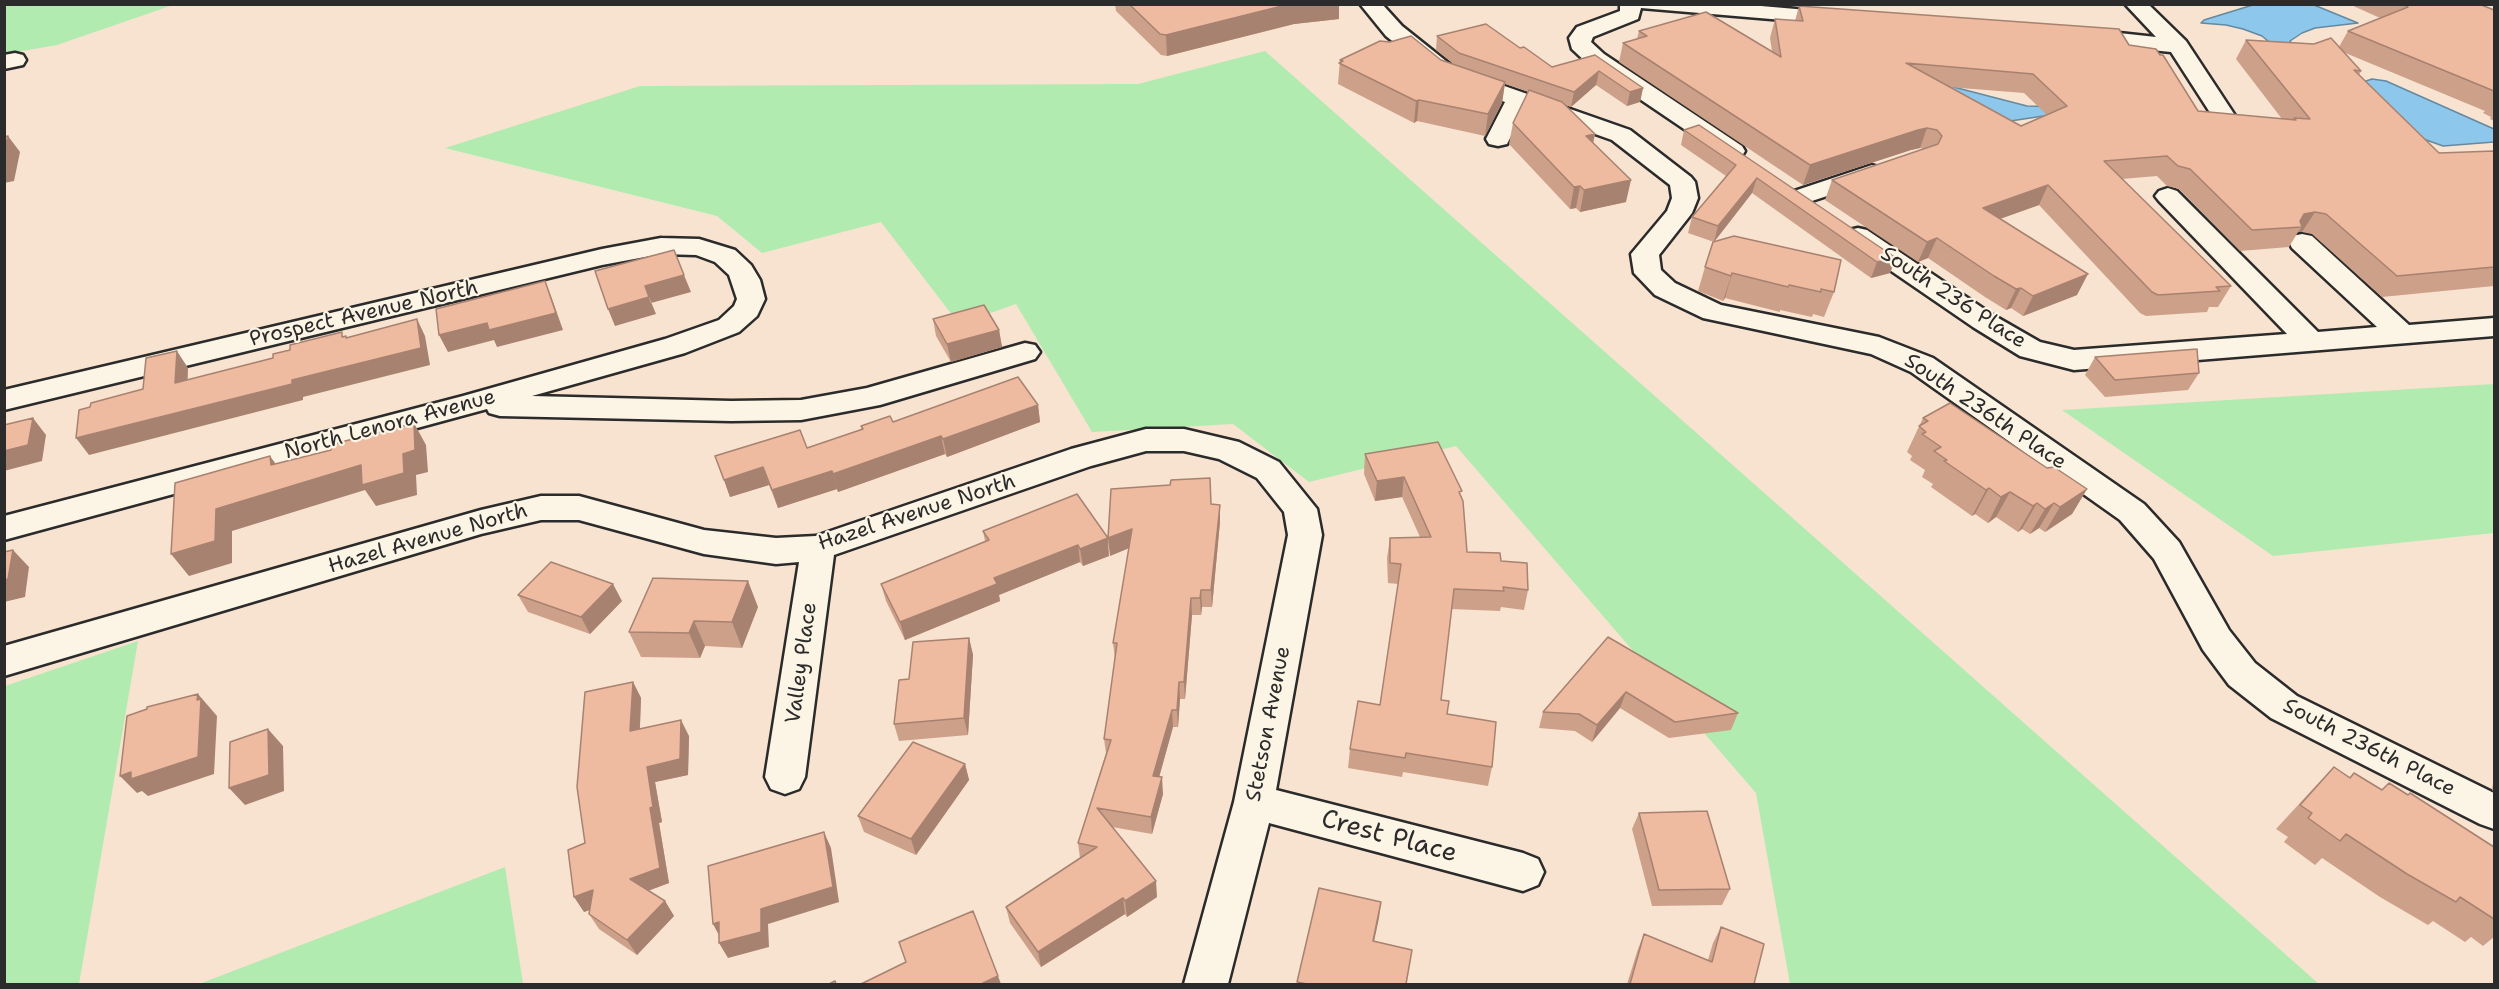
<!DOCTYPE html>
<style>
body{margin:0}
#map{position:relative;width:2499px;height:989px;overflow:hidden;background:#f8e3d0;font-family:"Shantell Sans",sans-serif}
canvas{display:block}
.frame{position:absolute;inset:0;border:6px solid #2b2b2b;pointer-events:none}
</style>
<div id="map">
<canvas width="2499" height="989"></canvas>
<div class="frame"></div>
</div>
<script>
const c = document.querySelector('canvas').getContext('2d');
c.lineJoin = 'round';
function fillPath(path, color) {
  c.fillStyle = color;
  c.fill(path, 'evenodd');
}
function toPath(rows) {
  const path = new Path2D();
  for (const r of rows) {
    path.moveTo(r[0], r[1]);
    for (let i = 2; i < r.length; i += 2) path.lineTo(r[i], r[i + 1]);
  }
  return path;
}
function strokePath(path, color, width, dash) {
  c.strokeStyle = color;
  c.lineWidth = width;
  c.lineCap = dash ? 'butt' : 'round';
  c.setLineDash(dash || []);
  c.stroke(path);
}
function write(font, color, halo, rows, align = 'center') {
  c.font = font + ' "Shantell Sans",sans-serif';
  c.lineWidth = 4.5;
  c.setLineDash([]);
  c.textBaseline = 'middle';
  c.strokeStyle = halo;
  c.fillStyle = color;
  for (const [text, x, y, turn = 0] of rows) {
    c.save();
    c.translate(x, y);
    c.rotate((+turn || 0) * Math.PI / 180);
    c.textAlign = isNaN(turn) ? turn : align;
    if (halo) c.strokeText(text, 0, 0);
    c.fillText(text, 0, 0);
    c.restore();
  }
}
const green = toPath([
 [5,4,173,4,173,5,57,45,5,54],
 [1265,51,2319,984,1790,984,1756,793,1456,446,1309,482,1233,424,1092,432,1016,304,959,324,881,222,762,253,717,216,445,148,640,86,1138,84],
 [2494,384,2494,533,2273,556,2062,410],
 [138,641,79,984,5,984,5,686],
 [505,867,523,984,199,984]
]);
const water = toPath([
 [2256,4,2314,5,2358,23,2315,28,2302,33,2290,41,2297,50,2275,47,2262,36,2243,29,2226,25,2201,23,2204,20,2256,4],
 [2372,79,2386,81,2494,129,2494,142,2443,146,2418,137,2363,87,2366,81,2372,79],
 [1942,84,2027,106,2061,107,2063,113,2004,122,1942,84]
]);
const minor = toPath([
 [1360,4,1382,4,1402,26,1456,69,1630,130,1691,177,1695,182,1698,198,1692,213,1659,255,1661,270,1675,283,1721,305,1879,337,1933,358,2144,504,2179,542,2229,630,2255,663,2297,696,2494,793,2494,829,2480,824,2271,718,2229,685,2203,650,2154,559,2120,520,1911,372,1871,354,1703,318,1655,295,1634,273,1631,254,1667,211,1672,198,1670,185,1612,140,1525,109,1507,144,1498,146,1489,144,1486,139,1505,102,1440,79,1386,36,1360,4],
 [1620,4,1738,4,1842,13,1850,14,1853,19,1850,24,1842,25,1641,8,1638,19,1593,37,1591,42,1604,54,1742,146,1745,151,1742,156,1733,158,1724,156,1588,64,1572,49,1569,38,1577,27,1620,11,1620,4],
 [2125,4,2148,4,2186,41,2238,120,2234,125,2226,127,2218,125,2171,52,2082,43,2074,41,2071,36,2074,31,2082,29,2156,37,2125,4],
 [15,53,23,55,26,60,23,65,4,69,4,55,15,53],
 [1872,165,1881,168,1885,173,1881,178,1800,205,1791,202,1787,197,1791,192,1872,165],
 [2168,188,2177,191,2318,332,2377,327,2292,248,2289,242,2292,236,2302,234,2312,236,2409,325,2494,318,2494,336,2074,370,2020,356,1973,327,1849,242,1845,236,1849,230,1858,228,1867,230,1993,315,2040,342,2074,350,2287,334,2159,201,2155,196,2159,191,2168,188],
 [661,238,699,239,735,250,751,265,760,280,765,299,757,316,739,332,685,353,532,396,731,401,801,400,867,388,1025,343,1035,345,1040,352,1035,359,880,405,801,420,731,421,500,416,489,413,487,409,4,540,4,516,463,396,665,339,719,320,734,306,737,299,729,275,715,262,696,255,661,254,602,265,4,410,4,390,602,249,661,238],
 [1146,429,1184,429,1239,442,1279,462,1317,509,1322,535,1276,790,1523,853,1538,859,1544,872,1538,885,1523,891,1269,823,1228,984,1184,984,1234,802,1288,535,1284,512,1257,478,1219,459,1184,451,1146,451,1091,466,834,555,805,777,799,789,785,794,771,789,765,777,799,562,776,564,704,554,579,520,541,520,481,534,4,676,4,646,481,510,541,496,579,496,704,530,776,538,816,536,1071,449,1146,429]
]);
const wall = toPath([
 [1115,4,1339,4,1339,19,1294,24,1167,56,1161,55,1116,11],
 [2349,4,2479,4,2494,10,2494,121,2490,119,2491,117,2483,113,2485,111,2343,52,2361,71,2359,75,2439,153,2494,151,2494,286,2382,297,2312,234,2302,232,2298,232,2289,247,2240,251,2179,189,2167,186,2157,176,2122,179,2231,286,2218,307,2209,307,2207,312,2146,316,2140,313,2039,205,2000,219,2077,295,2023,316,2011,308,2006,310,1985,297,1928,258,1918,262,1825,200,1832,180,1924,149,1920,148,1911,150,1803,185,1619,62,1623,43,1637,39,1639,31,1772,51,1770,38,1775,19,1795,21,1799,6,2129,45,2198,111,2282,119,2236,59,2246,40,2339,47,2348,31,2380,18],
 [1948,87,2024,93,2047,115,2021,126],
 [1437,36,1520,48,1552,67,1595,55,1643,88,1640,102,1627,106,1596,85,1571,107,1565,105,1595,134,1593,143,1626,202,1580,212,1576,208,1570,209,1509,144,1513,123,1529,92,1505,84,1502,103,1485,136,1417,121,1414,123,1338,84,1340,60,1441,60,1454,64,1436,50],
 [1684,130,1896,258,1890,273,1871,278,1752,193,1714,242,1688,233,1692,217,1726,176,1681,145],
 [1705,267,1834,292,1824,317,1813,314,1812,317,1780,310,1780,312,1725,298,1723,301,1698,291],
 [933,319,999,330,1002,347,951,362,936,336],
 [2095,357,2199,373,2188,390,2105,397,2085,375],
 [1038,405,1040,422,947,457,945,454,838,492,837,489,778,508,769,485,730,497,724,480,807,448,862,430,861,426],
 [1923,418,2047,468,2087,489,2072,514,2045,532,2039,528,2030,534,2022,529,2018,532,1996,517,1988,523,1975,514,1972,516,1931,487,1933,484,1922,477,1925,470,1910,460,1912,456,1907,452],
 [1365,454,1461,496,1467,552,1501,561,1528,590,1524,610,1501,607,1500,611,1451,609,1441,700,1447,714,1492,767,1488,786,1403,772,1402,777,1348,768,1350,749,1380,705,1398,584,1388,583,1387,558,1390,538,1420,537,1402,497,1375,501,1364,474],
 [1077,494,1109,556,1083,566,1080,562,999,595,1000,601,905,640,886,601,881,584,985,541,983,531],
 [1211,504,1220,505,1220,522,1212,607,1202,607,1201,615,1192,615,1185,699,1180,699,1178,727,1173,727,1159,777,1163,794,1152,834,1112,827,1157,897,1127,917,1125,914,1041,967,1010,923,1006,907,1080,858,1078,843,1106,753,1104,739,1115,659,1113,643,1129,548,1110,556],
 [518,595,622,601,590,634,528,612],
 [758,607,742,648,705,646,700,658,641,657,629,632],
 [1608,637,1738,713,1731,730,1669,738,1620,708,1592,742,1575,731,1539,728,1543,712],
 [969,638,973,655,968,735,899,741,894,724],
 [633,682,641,698,640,729,689,736,688,775,655,782,662,822,659,823,669,883,648,891,665,901,674,916,637,955,599,929,589,914,590,910,584,912,585,843],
 [965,764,969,780,916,855,864,832,858,816],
 [2334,767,2350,777,2354,773,2381,790,2389,783,2494,847,2494,937,2483,946,2471,937,2465,942,2433,921,2428,925,2380,897,2322,858,2315,865,2284,842,2288,837,2276,829,2311,791],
 [2494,777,2494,792,2492,790],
 [1639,813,1730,889,1722,905,1652,906,1632,829],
 [1721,927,1754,984,1627,984,1638,949,1644,934,1708,960,1713,943]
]);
const shadedWall = toPath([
 [1290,4,1339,4,1339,19,1294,24,1167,56,1166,35],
 [1599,71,1596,85,1571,107,1574,92],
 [1505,82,1502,103,1485,136,1488,114],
 [1643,88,1640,102,1627,106,1630,92],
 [1419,100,1417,121,1414,123,1416,101],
 [1927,128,1920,148,1911,150,1803,185,1810,165,1918,130],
 [1595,134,1590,156,1586,136],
 [8,136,20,152,14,181,4,183,4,152],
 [1757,178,1752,193,1714,242,1718,226],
 [1631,180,1626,202,1580,212,1584,190],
 [2048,185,2039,205,1974,228,1983,208],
 [1580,186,1576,208,1570,209,1574,187],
 [2315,212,2302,232,2298,232,2302,227,2296,227,2304,214],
 [1937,238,1928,258,1918,262,1927,242],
 [1896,258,1890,273,1871,278,1877,262],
 [1732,273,1725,298,1723,301,1731,276],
 [2088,274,2077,295,2023,316,2033,296],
 [684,275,691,292,651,303,645,286],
 [545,281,552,299,563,330,497,347,494,340,448,352,439,335],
 [2021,288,2011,308,2006,310,2016,289],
 [649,297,656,314,615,326,608,309],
 [417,319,425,336,430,365,303,397,303,400,89,455,76,438,292,380],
 [999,330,1002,347,951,362,947,344],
 [177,351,188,368,187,399,175,383],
 [1038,405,1040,422,947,457,943,439],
 [33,418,46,435,42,461,4,471,4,451],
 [414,423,426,445,428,472,416,475,417,495,376,506,365,490,232,531,232,563,189,576,171,554,216,509,361,465,403,454],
 [941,436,945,454,838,492,833,474],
 [270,456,286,478,271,465],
 [763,467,769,485,730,497,724,480],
 [832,471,837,489,778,508,772,490],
 [1404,477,1402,497,1375,501,1377,481],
 [1989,488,1975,514,1972,516,1986,490],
 [2087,489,2072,514,2045,532,2060,507],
 [2010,492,1996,517,1988,523,2001,497],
 [2037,503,2022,529,2018,532,2033,506],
 [2054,503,2039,528,2030,534,2045,509],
 [1220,505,1220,522,1212,607,1211,590],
 [1132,529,1134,546,1110,556,1108,538],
 [1108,538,1109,556,1083,566,1080,549],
 [1078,545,1080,562,999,595,1000,601,905,640,900,622,994,578],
 [13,550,29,567,25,597,4,602,4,580],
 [748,581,758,607,742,648,732,622],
 [613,584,622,601,590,634,581,617],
 [1201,590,1202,607,1201,615,1200,598],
 [1191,598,1192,615,1185,699,1184,682],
 [694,621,705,646,700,658,689,633],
 [969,638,973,655,968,735,964,718],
 [633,682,641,698,639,747,630,731],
 [1179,682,1180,699,1178,727,1177,710],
 [1626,692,1620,708,1592,742,1597,725],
 [198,694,217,716,214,774,148,796,142,791,137,793,120,776,131,772,197,700],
 [1172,710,1173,727,1155,792,1153,776],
 [681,720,689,736,688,775,655,782,662,822,659,823,669,883,639,894,630,879,650,808,647,767],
 [268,729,283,746,284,791,245,805,229,788],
 [965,764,969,780,916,855,911,839],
 [1162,777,1163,794,1152,834,1151,817],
 [824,832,831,848,839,902,768,924,769,947,728,958,719,943,761,909],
 [1156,881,1157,897,1127,917,1125,901],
 [593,890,603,905,584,912,574,897],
 [1123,898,1125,914,1041,967,1038,952],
 [665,901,674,916,637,955,627,940],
 [1381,902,1379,918,1371,956,1373,941],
 [719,922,721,939,713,924],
 [998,976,1001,984,983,984,983,983]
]);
const building = toPath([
 [1129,4,1290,4,1166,35,1160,34,1129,4],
 [2403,4,2479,4,2494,10,2494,91,2348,31,2408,7,2403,4],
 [1799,6,2119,29,2129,45,2156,49,2160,55,2163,55,2198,111,2296,120,2294,118,2310,119,2246,40,2314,44,2331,38,2361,71,2354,70,2439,153,2494,151,2494,267,2397,276,2326,214,2315,212,2304,214,2300,221,2302,227,2252,230,2190,169,2178,166,2167,156,2104,161,2231,286,2216,287,2220,291,2158,295,2152,292,2048,185,1983,208,2088,274,2033,296,2021,288,2016,289,1994,276,1937,238,1927,242,1832,180,1938,144,1942,136,1937,130,1927,128,1918,130,1810,165,1623,43,1647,36,1639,31,1706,12,1781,57,1775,19,1803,21,1799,6],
 [1906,63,2033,74,2067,106,2021,126,1906,63],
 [1486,24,1520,48,1524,47,1552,67,1595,55,1643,88,1630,92,1599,71,1574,92,1459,53,1437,36,1486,24],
 [1411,36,1441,60,1505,82,1488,114,1419,100,1416,101,1339,63,1343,61,1340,60,1380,41,1390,42,1411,36],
 [1529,90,1562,102,1595,134,1586,136,1631,180,1584,190,1580,186,1574,187,1513,123,1529,90],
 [1699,125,1896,258,1877,262,1757,178,1718,226,1692,217,1736,165,1684,130,1699,125],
 [8,136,4,152,4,137,8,136],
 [1734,236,1841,260,1834,292,1821,289,1821,292,1789,285,1788,287,1732,273,1731,276,1705,267,1713,242,1734,236],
 [674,250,684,275,645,286,649,297,608,309,595,271,674,250],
 [545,281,556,313,489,330,487,323,439,335,436,309,545,281],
 [984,305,999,330,947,344,933,319,984,305],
 [417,319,421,348,292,380,292,384,76,438,79,410,90,407,91,403,143,389,146,358,177,351,175,383,273,358,273,354,290,350,290,345,342,332,342,337,346,336,346,338,417,319],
 [2197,349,2199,373,2115,380,2095,357,2197,349],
 [1018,377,1038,405,943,439,941,436,833,474,832,471,772,490,763,467,724,480,715,456,800,430,807,448,863,429,861,426,890,416,893,422,1018,377],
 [1950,403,2047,468,2054,467,2087,489,2060,507,2054,503,2045,509,2037,503,2033,506,2010,492,2001,497,1989,488,1986,490,1944,461,1947,460,1934,451,1941,447,1922,434,1926,432,1919,426,1928,421,1923,418,1950,403],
 [33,418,28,445,4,451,4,425,33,418],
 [414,423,415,450,403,454,404,473,362,485,361,465,216,509,215,541,171,554,175,483,270,456,271,465,331,450,330,445,414,423],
 [1438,442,1462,491,1459,492,1463,501,1467,552,1500,553,1501,561,1527,563,1528,590,1503,587,1504,591,1454,589,1441,700,1449,701,1447,714,1496,722,1492,767,1406,753,1405,758,1350,749,1358,701,1380,705,1401,564,1390,563,1390,538,1431,537,1404,477,1377,481,1365,454,1438,442],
 [1210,478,1211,504,1220,505,1211,590,1201,590,1200,598,1191,598,1184,682,1179,682,1177,710,1172,710,1153,776,1162,777,1151,817,1097,808,1156,881,1125,901,1123,898,1038,952,1006,907,1097,847,1078,843,1111,740,1104,739,1117,643,1113,643,1132,529,1108,538,1111,489,1170,485,1171,480,1210,478],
 [1077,494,1108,538,1080,549,1078,545,994,578,997,584,900,622,881,584,989,540,983,531,1077,494],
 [13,550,8,579,4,580,4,552,13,550],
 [551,562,613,584,581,617,518,595,551,562],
 [653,578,748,581,732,622,694,621,689,633,629,632,653,578],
 [1608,637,1738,713,1675,722,1626,692,1597,725,1579,714,1543,712,1608,637],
 [969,638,964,718,894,724,899,680,909,679,913,642,969,638],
 [633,682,630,731,681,720,680,759,647,767,653,807,650,808,660,868,630,879,665,901,627,940,589,914,593,890,574,897,568,850,585,843,577,787,585,692,633,682],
 [198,694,197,700,201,699,198,757,131,779,131,772,120,776,127,716,147,709,147,707,198,694],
 [268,729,269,775,229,788,230,742,268,729],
 [913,742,965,764,911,839,858,816,913,742],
 [2334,767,2350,778,2354,773,2382,790,2389,783,2408,795,2410,793,2494,847,2494,919,2460,897,2456,902,2407,874,2346,834,2340,841,2308,818,2312,813,2300,805,2334,767],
 [1707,811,1730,889,1659,890,1639,813,1707,811],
 [824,832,833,887,761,909,761,932,719,943,719,922,713,924,708,866,824,832],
 [1319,888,1381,902,1373,941,1412,950,1406,984,1307,984,1297,982,1319,888],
 [973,911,998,976,983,983,983,984,861,984,906,962,899,942,973,911],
 [1721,927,1764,944,1754,984,1630,984,1644,934,1712,962,1721,927],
 [835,981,836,984,829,984,835,981]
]);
const streetNames = [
 ["South 236 Place",1953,298,33],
 ["Prospect Avenue North",364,314,-13],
 ["South 236th Place",1985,412,34],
 ["North Lenora Avenue",390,425,-15],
 ["Hazel Avenue North",917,513,-18],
 ["Hazel Avenue North",428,539,-16],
 ["Valley Place",802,663,-82],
 ["Stetson Avenue",1269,724,-79],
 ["South 236th Place",2369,748,27]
];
const nearStreetnames = [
 ["Crest Place",1389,837,15]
];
fillPath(green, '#b1ebb0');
fillPath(water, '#8dc7ec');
strokePath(water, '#66899f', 1.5);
strokePath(minor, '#2b2b2b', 5);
fillPath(minor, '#fcf5e5');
fillPath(wall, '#cda08a');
fillPath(shadedWall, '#a78270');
fillPath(building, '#eebaa0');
strokePath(building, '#a78270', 1.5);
write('21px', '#2b2b2b', '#fcf5e5', streetNames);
write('26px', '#2b2b2b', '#fcf5e5', nearStreetnames);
</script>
